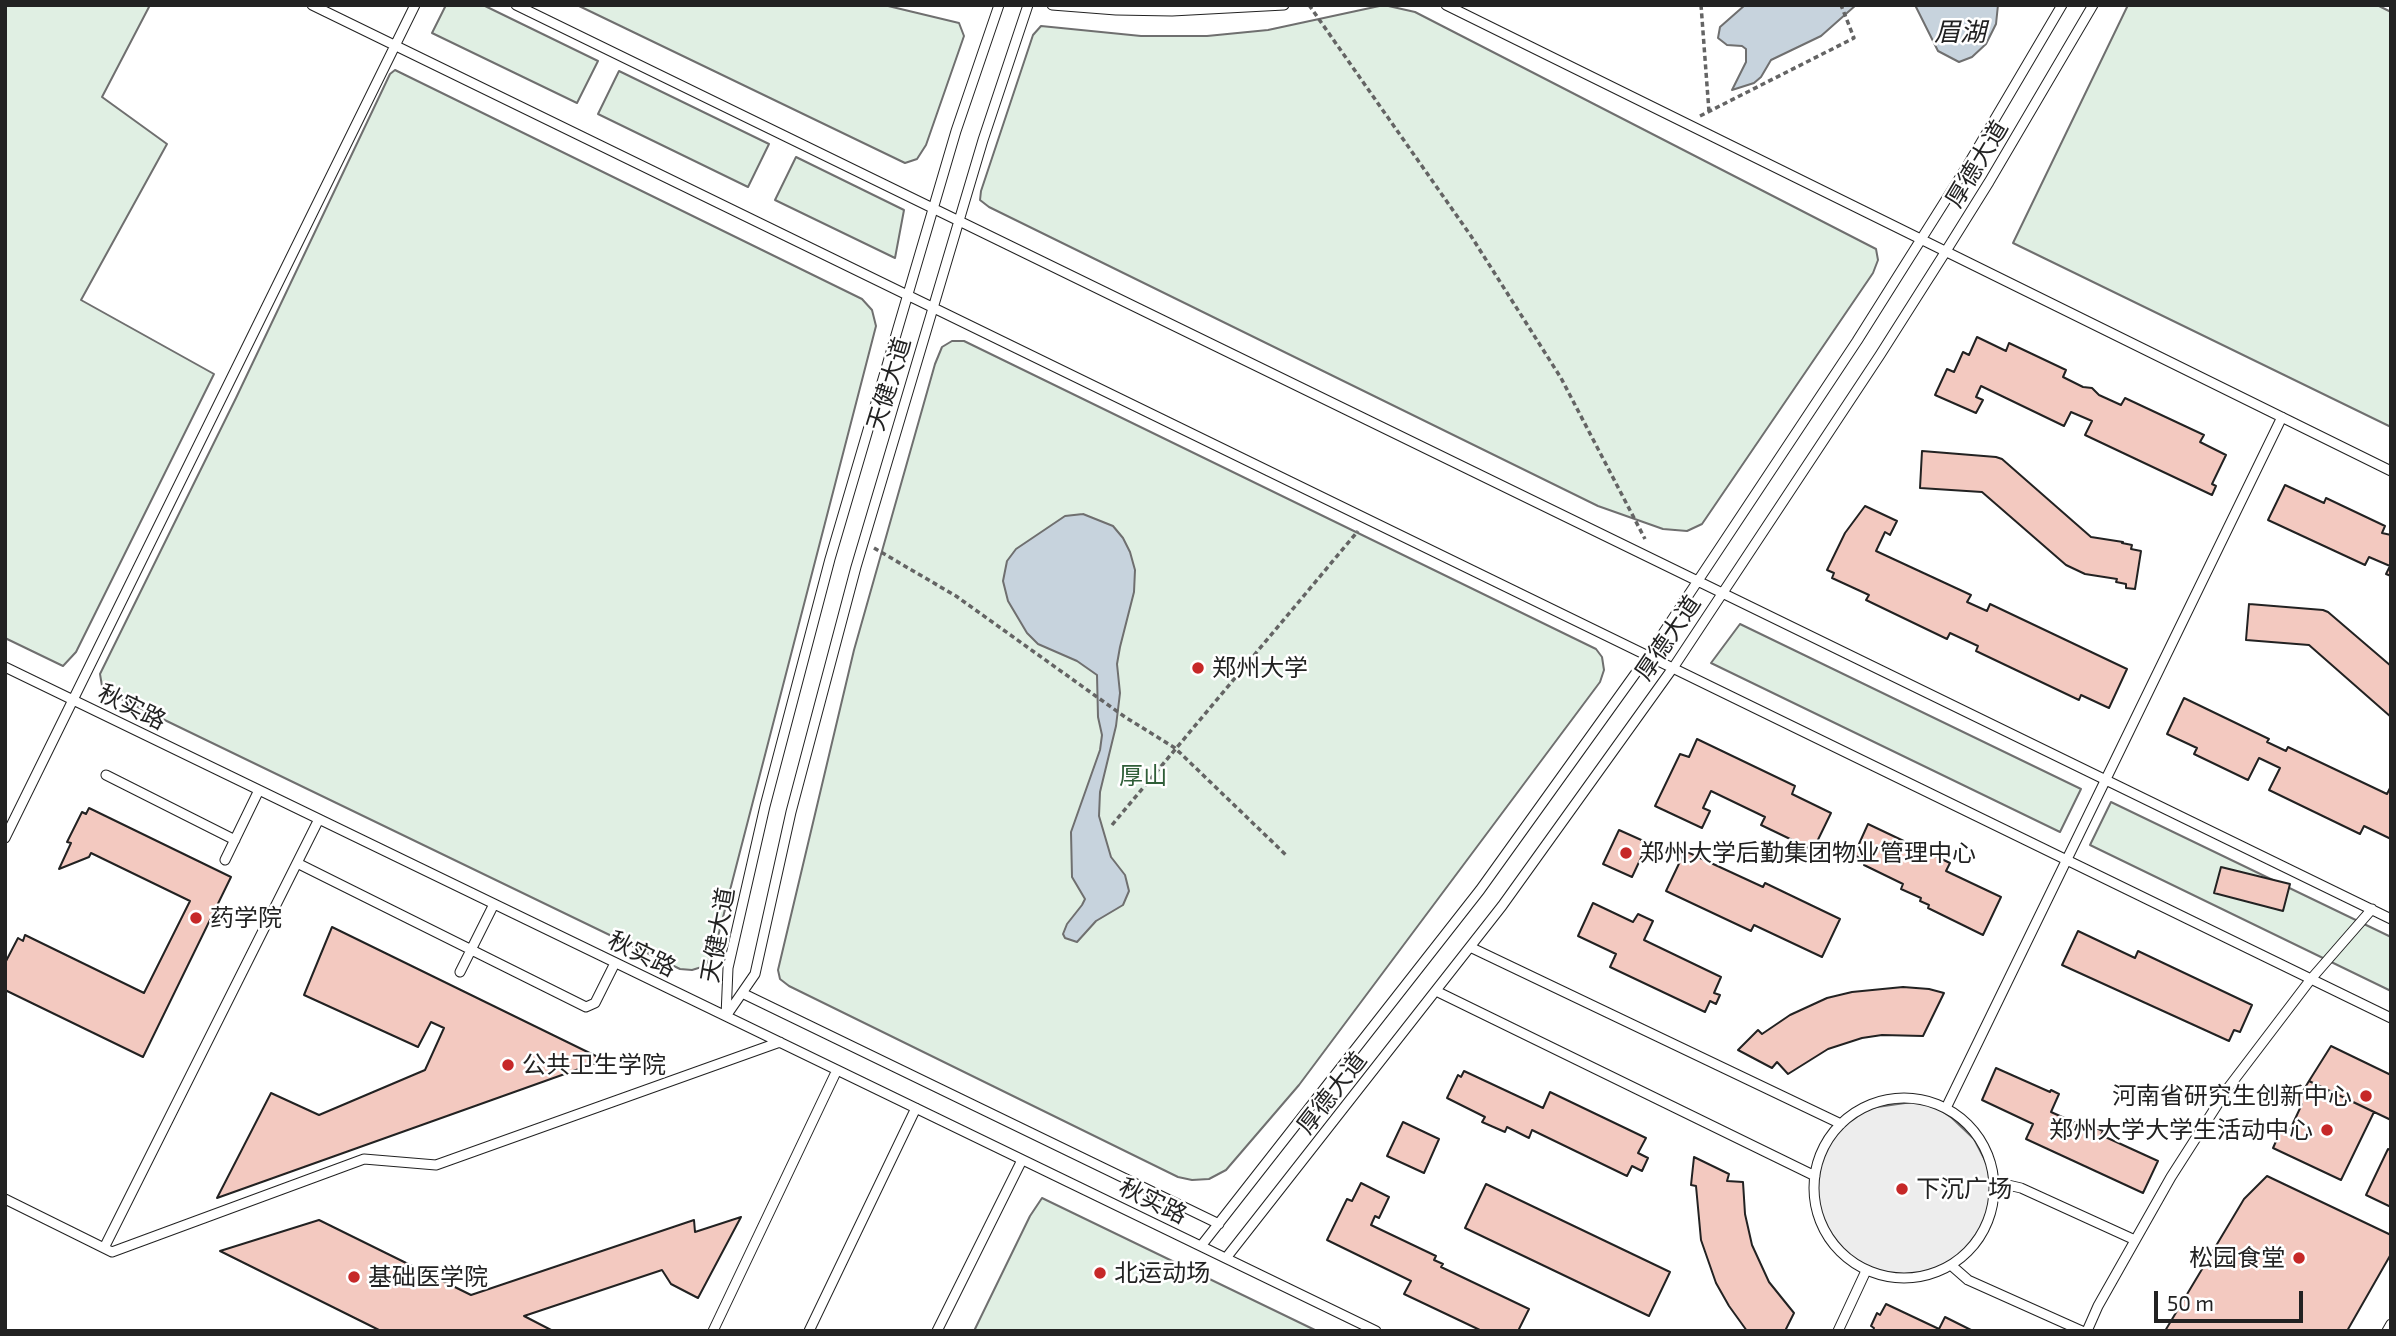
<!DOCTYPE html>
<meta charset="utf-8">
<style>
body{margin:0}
#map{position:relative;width:2396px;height:1336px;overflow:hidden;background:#fff;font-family:"Exo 2",sans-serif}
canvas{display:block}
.frame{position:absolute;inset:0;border:7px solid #222;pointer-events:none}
.scale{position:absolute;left:2154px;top:1291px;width:149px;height:32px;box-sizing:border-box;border:4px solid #222;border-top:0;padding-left:9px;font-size:21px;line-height:24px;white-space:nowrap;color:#222;-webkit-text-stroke:5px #fff;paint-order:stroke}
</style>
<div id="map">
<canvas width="2396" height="1336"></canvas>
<div class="frame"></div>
<div class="scale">50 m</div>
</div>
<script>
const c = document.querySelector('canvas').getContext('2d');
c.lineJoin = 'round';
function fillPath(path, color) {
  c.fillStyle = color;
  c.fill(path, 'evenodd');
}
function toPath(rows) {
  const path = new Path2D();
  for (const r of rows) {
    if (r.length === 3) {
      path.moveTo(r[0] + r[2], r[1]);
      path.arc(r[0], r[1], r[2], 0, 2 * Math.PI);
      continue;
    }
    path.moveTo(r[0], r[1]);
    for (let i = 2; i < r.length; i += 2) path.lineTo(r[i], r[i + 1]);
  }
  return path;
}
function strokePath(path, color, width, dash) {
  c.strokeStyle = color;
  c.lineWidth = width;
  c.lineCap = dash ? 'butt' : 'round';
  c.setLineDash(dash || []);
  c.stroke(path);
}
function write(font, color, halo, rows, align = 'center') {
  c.font = font + ' "Exo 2","Noto Sans SC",sans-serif';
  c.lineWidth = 5;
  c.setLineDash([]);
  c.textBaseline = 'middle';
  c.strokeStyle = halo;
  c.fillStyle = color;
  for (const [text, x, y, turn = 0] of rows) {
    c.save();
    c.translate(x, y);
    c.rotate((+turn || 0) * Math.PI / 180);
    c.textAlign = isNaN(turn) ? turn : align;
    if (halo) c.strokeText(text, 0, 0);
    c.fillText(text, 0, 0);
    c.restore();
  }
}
const green = toPath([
 [5,5,150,5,102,97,167,144,81,300,214,374,76,652,63,666,5,638,5,5],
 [446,5,483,5,598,61,577,103,432,33,446,5],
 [577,5,884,5,959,23,964,36,926,145,917,159,905,163,577,5],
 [1384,5,1415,12,1876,249,1878,260,1873,273,1702,524,1687,531,1663,529,1598,506,989,207,980,200,981,191,1033,35,1041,26,1141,36,1207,36,1268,30,1384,5],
 [2128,5,2377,5,2391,12,2391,427,2013,243,2128,5],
 [395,70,862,299,872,310,876,326,714,952,705,966,692,970,680,969,117,697,102,686,100,674,236,398,390,74,395,70],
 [619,71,769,144,748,187,598,114,619,71],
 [796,157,904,210,895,258,775,200,796,157],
 [952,341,964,341,1596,649,1602,657,1604,670,1600,682,1299,1085,1226,1170,1209,1179,1192,1180,1178,1177,789,986,780,979,778,970,854,650,935,364,942,347,952,341],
 [1740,624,2081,789,2060,832,1711,663,1740,624],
 [2111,802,2391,937,2391,991,2090,845,2111,802],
 [1042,1198,1317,1331,974,1331,1030,1216,1042,1198]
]);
const parking = toPath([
 [1926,1100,1952,1118,1974,1139,1988,1166,1992,1196,1986,1223,1973,1247,1952,1266,1925,1278,1895,1281,1865,1273,1840,1257,1822,1233,1813,1204,1813,1183,1817,1162,1827,1143,1846,1122,1870,1108,1926,1100]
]);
const water = toPath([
 [1745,5,1856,5,1821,36,1771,60,1761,77,1754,83,1732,90,1746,62,1746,49,1742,46,1727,45,1718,38,1720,27,1745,5],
 [1915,5,1998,5,1996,24,1986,44,1972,57,1959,62,1938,51,1915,5],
 [1083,514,1113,526,1123,538,1130,552,1135,570,1134,592,1120,647,1117,664,1120,693,1116,726,1100,792,1099,816,1111,857,1125,875,1129,891,1123,905,1096,921,1077,942,1065,938,1063,934,1067,924,1082,905,1085,899,1072,877,1071,832,1100,750,1102,735,1098,717,1097,675,1077,661,1038,644,1027,633,1008,601,1003,581,1007,561,1016,549,1065,516,1083,514]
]);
const building = toPath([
 [1977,337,2006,351,2009,343,2066,370,2063,377,2083,387,2092,388,2099,395,2121,405,2125,398,2204,435,2200,442,2226,455,2212,484,2216,486,2212,495,2085,435,2092,421,2071,412,2064,426,1981,386,1976,397,1983,400,1976,413,1935,395,1947,369,1954,372,1963,352,1969,355,1977,337],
 [1922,451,1996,457,2002,459,2091,537,2123,542,2122,543,2132,545,2131,549,2141,551,2135,589,2126,588,2126,584,2116,582,2117,579,2085,574,2066,565,1982,492,1920,488,1922,451],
 [2285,485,2324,503,2326,498,2385,526,2382,533,2391,535,2391,576,2386,574,2390,566,2369,557,2365,565,2268,520,2285,485],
 [1865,506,1897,521,1890,535,1885,532,1876,551,1971,595,1967,602,1987,611,1990,604,2127,669,2109,708,2081,695,2079,700,1976,651,1978,646,1950,633,1947,639,1866,600,1869,595,1832,578,1834,573,1827,570,1845,533,1865,506],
 [2249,604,2323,610,2328,612,2391,666,2391,717,2309,645,2246,640,2249,604],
 [2184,698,2269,739,2267,742,2286,751,2288,747,2387,794,2391,786,2391,839,2364,826,2360,834,2269,790,2280,768,2259,758,2248,780,2194,754,2197,748,2167,734,2184,698],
 [1697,739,1795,786,1792,794,1831,813,1813,850,1761,825,1765,817,1711,791,1703,808,1710,811,1702,828,1655,806,1680,754,1689,757,1697,739],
 [89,808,231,877,143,1057,5,990,5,963,18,938,23,941,25,935,144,993,190,901,91,853,89,857,59,869,71,843,67,842,82,812,86,814,89,808],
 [1868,824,1950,863,1946,871,2001,897,1983,935,1928,908,1929,905,1920,901,1921,898,1901,889,1903,884,1864,865,1865,861,1854,855,1868,824],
 [1619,830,1648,843,1632,877,1603,864,1619,830],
 [1685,851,1763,887,1765,883,1840,919,1822,957,1754,925,1751,931,1666,891,1685,851],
 [2221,867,2290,884,2283,911,2214,893,2221,867],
 [1593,903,1633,922,1638,914,1653,921,1644,940,1721,977,1714,993,1720,995,1716,1004,1710,1001,1705,1012,1610,967,1616,954,1578,936,1593,903],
 [332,927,604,1060,217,1198,271,1093,319,1115,425,1070,444,1028,431,1022,418,1047,304,995,332,927],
 [2078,931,2135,958,2138,951,2252,1005,2240,1032,2234,1030,2229,1041,2062,965,2078,931],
 [1903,987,1929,989,1944,993,1923,1036,1882,1035,1862,1038,1828,1049,1788,1074,1777,1062,1772,1068,1738,1050,1758,1030,1762,1034,1790,1015,1827,998,1852,992,1903,987],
 [2331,1046,2391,1075,2391,1120,2309,1081,2331,1046],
 [1996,1068,2050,1092,2051,1090,2059,1094,2051,1112,2087,1128,2089,1125,2103,1131,2101,1135,2158,1161,2143,1193,2026,1139,2033,1124,1982,1100,1996,1068],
 [1464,1071,1543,1108,1550,1092,1646,1138,1638,1153,1648,1158,1642,1171,1632,1166,1627,1176,1532,1130,1529,1138,1507,1127,1505,1132,1482,1122,1485,1117,1447,1098,1458,1075,1461,1077,1464,1071],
 [2309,1081,2374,1112,2341,1180,2273,1148,2282,1128,2289,1132,2302,1104,2297,1101,2309,1081],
 [1403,1122,1439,1139,1424,1173,1387,1156,1403,1122],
 [2388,1149,2391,1150,2391,1207,2366,1195,2388,1149],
 [1694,1157,1729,1174,1727,1181,1743,1182,1745,1214,1752,1245,1769,1282,1794,1313,1785,1331,1747,1331,1729,1306,1716,1283,1701,1240,1696,1186,1691,1185,1694,1157],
 [2267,1176,2391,1235,2391,1254,2347,1331,2165,1331,2244,1199,2267,1176],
 [1361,1183,1389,1197,1379,1218,1375,1216,1371,1225,1436,1256,1434,1260,1443,1264,1441,1267,1529,1309,1518,1331,1482,1331,1404,1294,1411,1281,1327,1240,1347,1199,1352,1201,1361,1183],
 [1486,1184,1670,1272,1649,1316,1465,1228,1486,1184],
 [741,1217,698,1298,671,1284,662,1270,524,1316,553,1331,381,1331,220,1251,319,1220,471,1295,694,1220,695,1232,741,1217],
 [1886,1304,1939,1329,1945,1317,1973,1331,1873,1331,1874,1328,1871,1326,1877,1313,1880,1315,1886,1304]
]);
const path = toPath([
 [1309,5,1471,236,1561,378,1645,539],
 [1701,5,1709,112],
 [1700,116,1854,38,1841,5],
 [874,548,956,596,1125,717,1175,748,1286,855],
 [1112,825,1358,531]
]);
const lane = toPath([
 [312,5,2391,1018],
 [516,5,2391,919],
 [1052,5,1116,10,1172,11,1284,5],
 [1446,5,2391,471],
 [5,667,1376,1331],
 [106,775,235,840],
 [5,838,415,5],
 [225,860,259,790],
 [297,863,586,1007,595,1003,615,963],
 [1470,947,1841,1124],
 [460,972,494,904],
 [1436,991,1815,1176],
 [742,993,1219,1224],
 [726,1016,755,974,791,812,856,567,983,140,1028,5],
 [726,1016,728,968,765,806,830,559,956,131,999,5],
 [1904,1188,90],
 [1946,1108,2282,417],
 [1995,1182,2021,1188,2135,1240],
 [5,1199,112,1252,364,1159,436,1165,780,1042],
 [1201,1246,1480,890,1648,656,1857,341,1966,168,2062,5],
 [104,1248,319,819],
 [1226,1258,1502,906,1675,665,1880,355,1946,251,1989,182,2093,5],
 [1952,1266,1968,1280,2082,1331],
 [713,1331,837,1070],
 [809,1331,916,1108],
 [937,1331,1022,1160],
 [1838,1331,1865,1273],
 [2087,1331,2098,1306,2171,1177,2228,1088,2311,979,2372,909],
 [2387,1331,2391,1324]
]);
const markers = [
 [1198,668,7,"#c62828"],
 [1626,853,7,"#c62828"],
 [196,918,7,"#c62828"],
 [508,1065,7,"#c62828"],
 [2366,1096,7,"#c62828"],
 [2327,1130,7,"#c62828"],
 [1902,1189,7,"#c62828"],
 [2299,1258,7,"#c62828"],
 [1100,1273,7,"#c62828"],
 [354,1277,7,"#c62828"]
];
const streetNames = [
 ["厚德大道",1977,164,-59],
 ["天健大道",889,384,-73],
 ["厚德大道",1668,638,-56],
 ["秋实路",132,707,26],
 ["天健大道",718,935,-80],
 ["秋实路",642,954,26],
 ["厚德大道",1332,1093,-52],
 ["秋实路",1153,1201,26]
];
const poiNames = [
 ["郑州大学",1212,668],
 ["郑州大学后勤集团物业管理中心",1640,853],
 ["药学院",210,918],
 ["公共卫生学院",522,1065],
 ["河南省研究生创新中心",2352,1096,"right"],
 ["郑州大学大学生活动中心",2313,1130,"right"],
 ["下沉广场",1916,1189],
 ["松园食堂",2285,1258,"right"],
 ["北运动场",1114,1273],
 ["基础医学院",368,1277]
];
const parkNames = [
 ["厚山",1143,776]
];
const waterNames = [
 ["眉湖",1960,32]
];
fillPath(green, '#e0efe3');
strokePath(green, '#6f6f6f', 2);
fillPath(parking, '#ededed');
strokePath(parking, '#6f6f6f', 2);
fillPath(water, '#c7d3dd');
strokePath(water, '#6f6f6f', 2);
fillPath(building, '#f3c9c0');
strokePath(building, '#222', 2);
strokePath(lane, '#222', 11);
strokePath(path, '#646464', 3.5, [5, 3.5]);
strokePath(lane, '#fff', 9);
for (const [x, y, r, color] of markers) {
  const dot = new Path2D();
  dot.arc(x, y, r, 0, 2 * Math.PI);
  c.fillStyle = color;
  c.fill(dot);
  strokePath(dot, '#fff', 2.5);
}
write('24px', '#222', '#fff', streetNames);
write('24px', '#222', '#fff', poiNames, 'left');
write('24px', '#2f5e38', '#fff', parkNames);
write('italic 26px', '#222', '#fff', waterNames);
</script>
